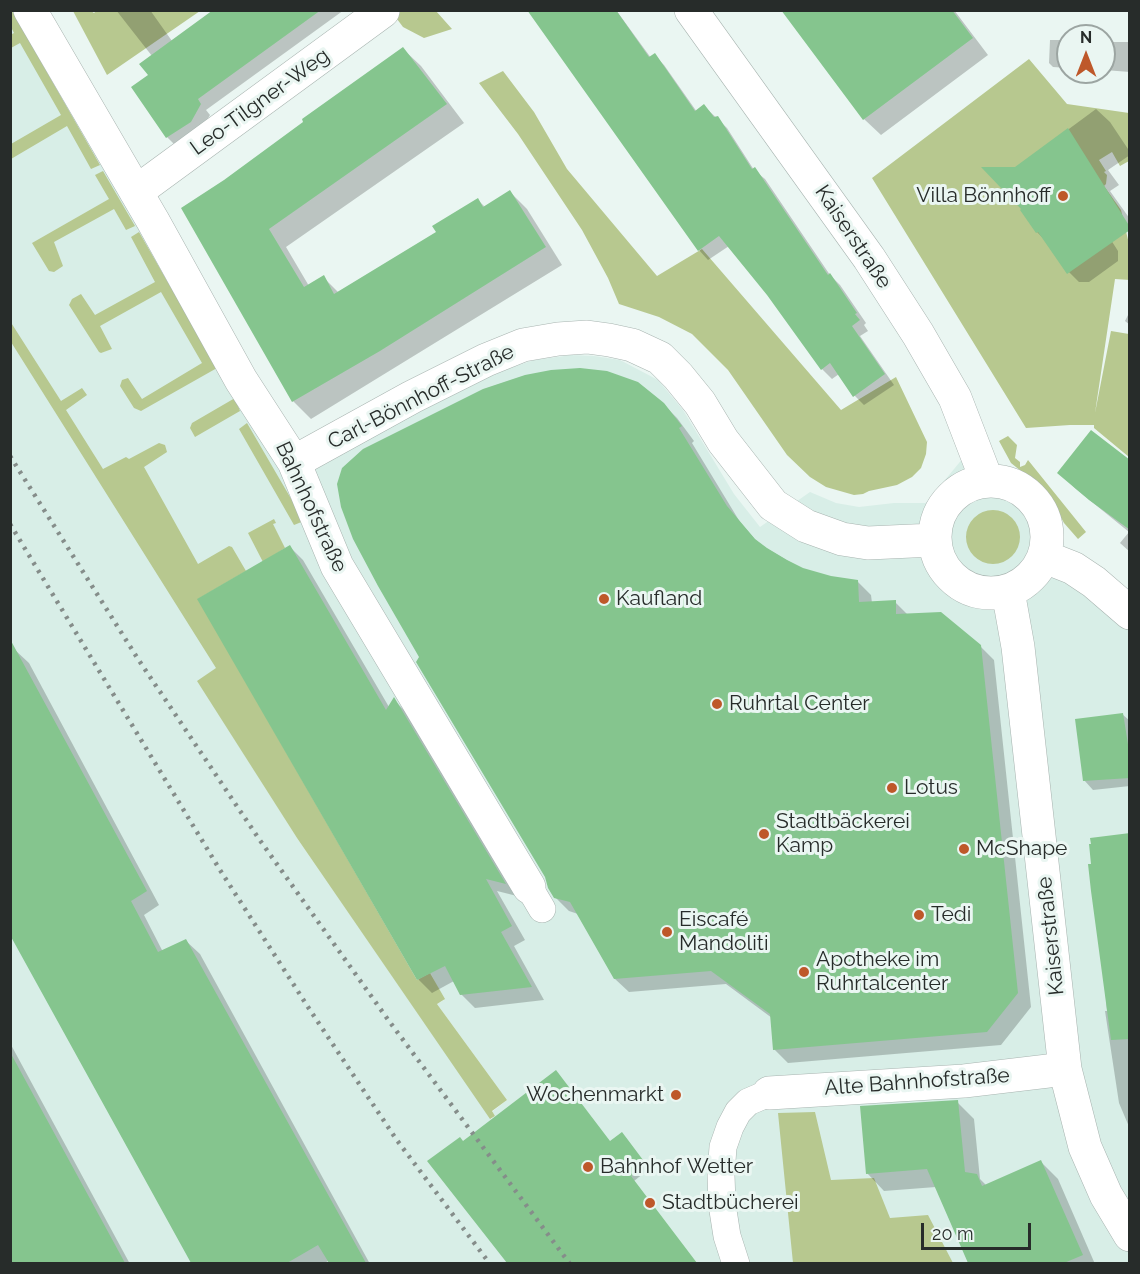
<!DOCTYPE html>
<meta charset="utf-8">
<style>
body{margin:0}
#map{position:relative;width:1140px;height:1274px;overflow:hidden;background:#eaf6f2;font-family:Raleway,sans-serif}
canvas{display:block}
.frame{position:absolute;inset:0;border:12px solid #272c2a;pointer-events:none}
.north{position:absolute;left:1056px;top:24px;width:60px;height:60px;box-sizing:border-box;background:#eaf6f2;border:2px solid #9ca5a2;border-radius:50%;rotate:0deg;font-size:16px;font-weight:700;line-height:24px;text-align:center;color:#272c2a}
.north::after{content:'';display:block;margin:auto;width:21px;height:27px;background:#be582a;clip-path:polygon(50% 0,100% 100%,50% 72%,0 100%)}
.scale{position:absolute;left:921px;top:1223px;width:110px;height:27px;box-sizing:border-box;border:3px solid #272c2a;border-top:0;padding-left:8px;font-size:18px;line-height:21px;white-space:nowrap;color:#272c2a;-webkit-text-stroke:4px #eaf6f2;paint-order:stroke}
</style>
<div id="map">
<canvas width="1140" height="1274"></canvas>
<div class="frame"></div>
<div class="north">N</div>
<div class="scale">20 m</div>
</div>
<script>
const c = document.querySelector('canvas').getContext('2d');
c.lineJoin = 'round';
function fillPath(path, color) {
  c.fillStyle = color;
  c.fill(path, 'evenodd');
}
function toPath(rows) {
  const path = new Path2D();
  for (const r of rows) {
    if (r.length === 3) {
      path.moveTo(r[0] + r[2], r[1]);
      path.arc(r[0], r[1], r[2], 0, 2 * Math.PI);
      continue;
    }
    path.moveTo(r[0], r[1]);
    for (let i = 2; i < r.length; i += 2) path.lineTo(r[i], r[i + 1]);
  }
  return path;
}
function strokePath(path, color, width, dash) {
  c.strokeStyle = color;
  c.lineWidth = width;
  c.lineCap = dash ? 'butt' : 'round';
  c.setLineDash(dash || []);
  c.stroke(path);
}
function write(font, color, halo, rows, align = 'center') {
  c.font = font + ' Raleway,sans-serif';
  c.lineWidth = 6;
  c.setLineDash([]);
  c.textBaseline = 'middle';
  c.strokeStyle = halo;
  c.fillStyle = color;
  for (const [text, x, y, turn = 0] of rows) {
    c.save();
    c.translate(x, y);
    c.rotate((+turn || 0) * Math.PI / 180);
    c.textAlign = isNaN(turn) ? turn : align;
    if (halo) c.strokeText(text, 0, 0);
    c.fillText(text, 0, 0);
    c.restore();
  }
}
const built = toPath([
 [10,11,21,11,291,473,482,377,534,360,572,355,594,356,620,360,658,380,683,410,734,494,760,527,810,492,836,503,859,507,894,503,926,503,973,446,987,481,1011,485,1031,497,1041,511,1048,534,1045,557,1129,613,1129,1263,11,1263],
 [217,668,417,980,431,974,444,1000,437,1004,507,1100,492,1112,495,1116,491,1119,297,838,198,681]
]);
const green = toPath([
 [97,10,200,10,200,11,107,75,73,11,91,11,94,13],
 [11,11,12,11,100,165,91,169,67,126,11,159,11,144,61,115,20,43,11,48,10,35,14,33,11,27],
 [391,11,436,11,452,29,424,38,403,27],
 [1029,59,1067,104,1129,113,1129,161,1120,166,1112,152,1099,160,1106,171,1104,172,1107,175,1106,184,1104,186,1121,210,1129,244,1130,280,1115,279,1095,413,1111,331,1129,334,1129,457,1094,428,1094,425,1070,425,1026,428,872,178],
 [503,71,534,112,567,169,657,276,702,249,841,410,896,377,927,442,926,454,921,468,912,477,897,485,869,491,863,494,854,495,826,487,810,477,787,455,728,370,692,334,659,317,619,304,608,278,582,230,518,134,479,83],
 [103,171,135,226,126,230,114,209,54,242,63,266,54,272,49,271,32,243,109,199,95,175],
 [139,232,217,368,141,411,134,408,120,386,122,380,128,378,142,399,202,363,161,292,100,326,112,349,101,353,99,352,69,305,72,299,81,294,95,315,155,282,131,237],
 [10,321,61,401,82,388,87,395,66,410,103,469,126,457,129,459,159,443,165,445,167,452,144,467,198,564,229,546,232,547,246,571,198,599,417,980,430,973,445,999,437,1004,507,1100,492,1111,495,1116,490,1119,297,838,197,681,216,668,11,342],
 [235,398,240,411,195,437,190,428,192,423],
 [247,423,304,521,294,525,239,429],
 [1008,436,1017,445,1015,458,1020,462,1020,467,1025,465,1028,460,1086,532,1078,539,1064,523,1047,492,1011,463,999,441],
 [993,537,27],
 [274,519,276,523,273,524,285,548,263,562,248,533],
 [815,1112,831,1180,874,1178,890,1218,928,1215,953,1263,793,1263,778,1113]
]);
const shadow = toPath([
 [116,10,150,10,172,41,215,10,344,10,206,110,210,115,200,132,177,147,167,137,152,56],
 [616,10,651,58,654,55,664,65,697,112,704,106,727,128,754,170,765,179,830,275,840,285,866,323,864,325,868,331,860,336,894,385,864,405,855,396,839,374,832,379,822,369,769,294,729,246,708,260,699,250],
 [783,10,954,10,988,55,881,135,864,119],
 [1050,40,1068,40,1068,68,1053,67,1049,63],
 [1104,42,1130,42,1130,72,1104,70],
 [403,49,421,66,464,123,286,247,309,286,323,277,339,293,438,233,478,200,485,207,510,192,527,209,562,265,311,419,293,401,225,181],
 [1096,109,1110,122,1130,152,1130,155,1108,170,1119,185,1110,191,1130,219,1130,227,1111,240,1118,251,1118,261,1089,282,1079,282,1065,268,1047,242,1037,232,1016,168],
 [1130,311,1130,325,1125,321],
 [663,404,677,418,694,441,692,443,740,522,759,544,802,569,830,578,857,581,871,595,872,603,895,602,908,615,980,646,994,660,1031,1007,1001,1045,788,1063,774,1049,772,1018,726,984,629,992,615,979,578,914,569,911,555,897],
 [1130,462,1130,552,1120,543,1129,532,1076,489,1059,473],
 [290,547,303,560,389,707,394,700,407,713,517,896,497,891,525,940,514,946,544,1000,475,1008,461,994,454,981,432,993,418,979],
 [15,650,29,663,159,905,144,915,163,952,186,941,200,954,370,1264,330,1264,328,1261,323,1264,193,1264,10,932],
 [1122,714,1130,721,1130,786,1093,790,1084,780],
 [1130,834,1130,1129,1119,1103,1105,1011,1107,1011,1104,975],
 [10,1043,130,1264,10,1264],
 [957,1102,974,1119,980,1179,987,1186,1041,1162,1058,1179,1095,1264,969,1264,936,1187,884,1191,867,1173],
 [626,1138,649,1169,634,1181,696,1264,509,1264,429,1161,463,1142,610,1142]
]);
const building = toPath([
 [213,10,321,10,198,99,201,104,191,122,166,138,131,87,148,75,139,64],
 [527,10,616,10,649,57,655,53,695,111,704,104,714,117,718,116,752,169,755,167,828,275,830,273,857,313,855,314,860,320,852,326,885,374,853,397,830,363,821,370,767,295,719,236,698,251],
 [781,10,952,10,973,38,863,120],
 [403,47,447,104,269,229,304,287,324,275,334,294,436,232,432,226,478,198,483,207,510,190,546,247,380,351,292,402,181,208,224,180,303,122,302,119],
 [1068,128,1130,227,1130,230,1067,274,1038,232,1036,233,1020,210,1021,209,981,167,1015,167],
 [580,368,607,371,638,382,664,403,682,426,679,428,727,506,755,539,767,548,787,560,803,568,831,576,858,580,859,602,896,600,896,614,941,612,981,645,1018,993,987,1032,773,1050,770,1014,711,971,614,979,570,902,554,898,548,888,545,877,416,662,419,657,378,586,353,539,341,507,337,484,342,468,363,449,483,389,525,375,551,370],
 [1091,430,1130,460,1130,530,1089,500,1057,473],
 [290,545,386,710,394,697,506,884,486,879,512,926,501,932,532,987,460,995,445,966,417,980,197,599],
 [10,639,147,891,131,901,158,952,186,939,366,1263,329,1263,318,1245,287,1263,191,1263,10,935],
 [1123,713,1130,757,1130,778,1083,781,1075,719],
 [1130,833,1130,1039,1111,1040,1091,891,1088,864,1091,864,1089,844,1091,844,1090,838],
 [10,1052,125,1263,10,1263],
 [556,1070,610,1141,622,1132,646,1164,631,1176,697,1263,507,1263,427,1161,460,1137,463,1141],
 [958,1100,965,1172,977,1174,982,1186,1041,1160,1083,1255,1064,1263,968,1263,927,1169,866,1174,860,1106]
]);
const pedestrian = toPath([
 [529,887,542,909],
 [736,1264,727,1236,722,1204,721,1175,723,1147,730,1127,738,1112,748,1102,769,1093]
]);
const minor = toPath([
 [30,10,153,221,241,380,294,462,337,566,529,887],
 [691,10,869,258,918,334,955,398,987,481],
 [136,192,383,11],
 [294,462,412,397,486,360,523,345,558,339,587,337,609,340,632,345,660,358,678,376,700,403,723,441,773,505,806,526,842,539,868,543,934,540],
 [991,537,56],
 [1045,557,1073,568,1094,582,1130,613],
 [1008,591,1018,647,1065,1069,1085,1147,1106,1195,1130,1235],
 [769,1093,964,1081,1065,1069]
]);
const rail = toPath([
 [10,456,138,659,259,839,389,1021,570,1264],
 [10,524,220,870,308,1007,396,1139,490,1264]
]);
const markers = [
 [1063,196,6,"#be582a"],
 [604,599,6,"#be582a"],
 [717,704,6,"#be582a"],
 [892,788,6,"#be582a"],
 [764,834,6,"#be582a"],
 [964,849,6,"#be582a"],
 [919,915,6,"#be582a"],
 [667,932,6,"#be582a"],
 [804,972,6,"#be582a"],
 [676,1095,6,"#be582a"],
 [588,1167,6,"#be582a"],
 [650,1203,6,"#be582a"]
];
const streetNames = [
 ["Leo-Tilgner-Weg",260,102,-36],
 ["Kaiserstraße",853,237,56],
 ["Carl-Bönnhoff-Straße",421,397,-27],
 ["Bahnhofstraße",311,507,65],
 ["Kaiserstraße",1051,936,-96],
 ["Alte Bahnhofstraße",917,1082,-4]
];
const poiNames = [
 ["Villa Bönnhoff",1051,196,"right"],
 ["Kaufland",616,599],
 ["Ruhrtal Center",729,704],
 ["Lotus",904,788],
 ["Stadtbäckerei",776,822],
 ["Kamp",776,846],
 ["McShape",976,849],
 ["Tedi",931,915],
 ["Eiscafé",679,920],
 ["Mandoliti",679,944],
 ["Apotheke im",816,960],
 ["Ruhrtalcenter",816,984],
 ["Wochenmarkt",664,1095,"right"],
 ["Bahnhof Wetter",600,1167],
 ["Stadtbücherei",662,1203]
];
fillPath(built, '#d8eee7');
fillPath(green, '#b7c88f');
fillPath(shadow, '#0003');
fillPath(building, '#85c58e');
strokePath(pedestrian, '#a8b4b0', 28);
strokePath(minor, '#a8b4b0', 34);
strokePath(pedestrian, '#fff', 27);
strokePath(minor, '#fff', 33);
strokePath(rail, '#858d8a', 4.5, [3, 6]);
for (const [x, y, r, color] of markers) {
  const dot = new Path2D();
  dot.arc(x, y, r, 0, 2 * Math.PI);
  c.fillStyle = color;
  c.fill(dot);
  strokePath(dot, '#eaf6f2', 2);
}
write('21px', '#272c2a', '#eaf6f2', streetNames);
write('21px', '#272c2a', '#eaf6f2', poiNames, 'left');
</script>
